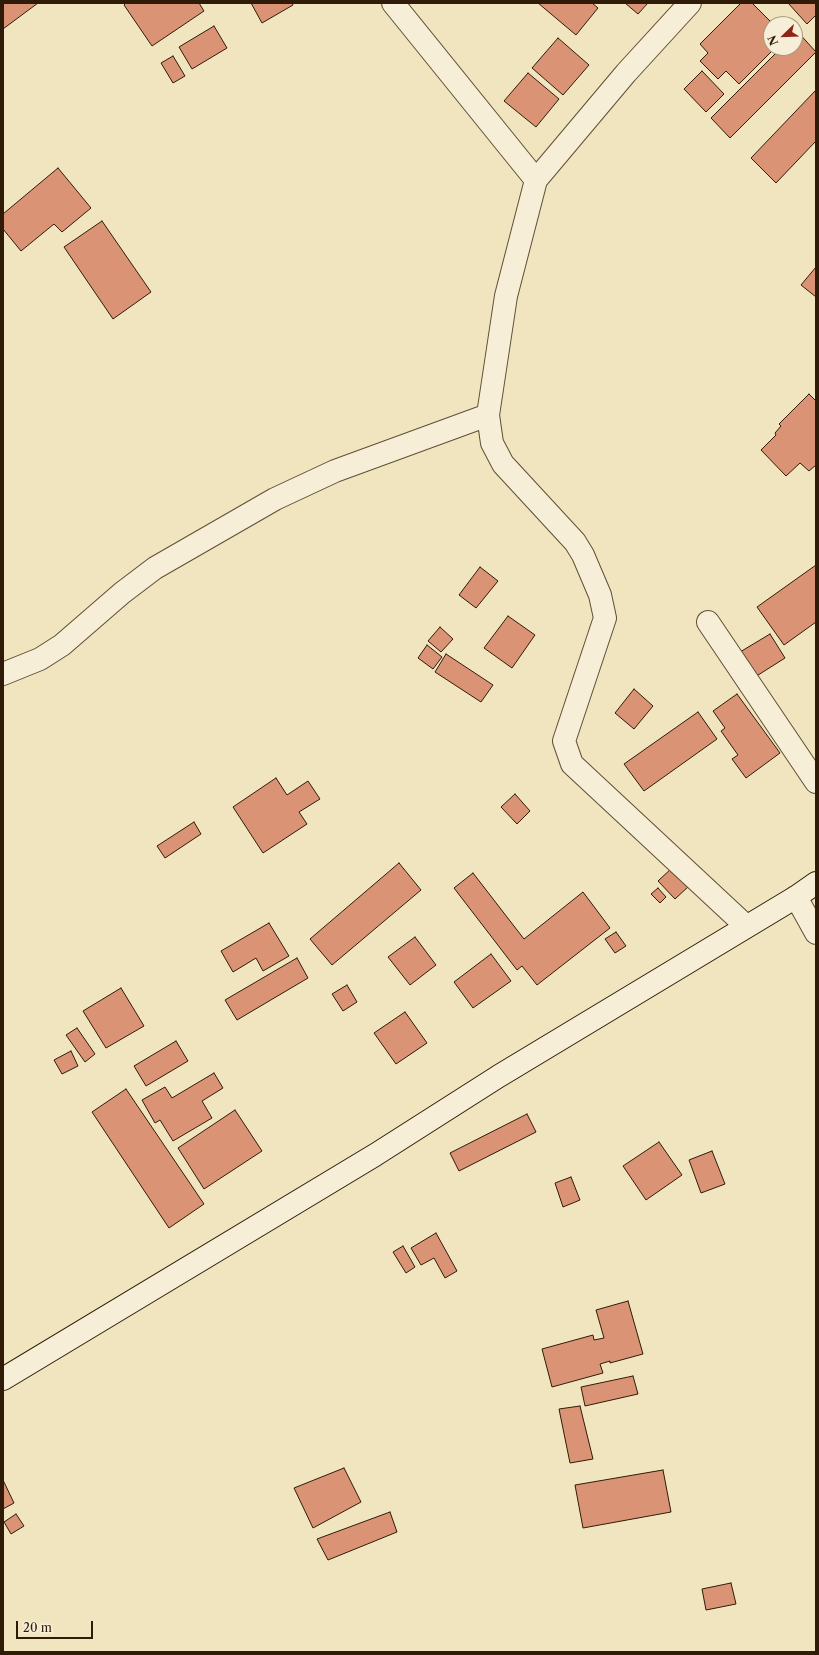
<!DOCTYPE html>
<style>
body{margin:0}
#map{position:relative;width:819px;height:1655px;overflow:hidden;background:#f1e5c0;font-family:"Libre Caslon Text",serif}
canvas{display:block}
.frame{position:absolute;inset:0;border:4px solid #2f1b07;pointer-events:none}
.north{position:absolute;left:763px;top:16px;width:40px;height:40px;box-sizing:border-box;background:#f6eed6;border:1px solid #a69a83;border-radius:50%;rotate:247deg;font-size:11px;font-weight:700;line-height:16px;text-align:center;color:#2f1b07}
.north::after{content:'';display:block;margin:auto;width:14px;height:18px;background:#8f2418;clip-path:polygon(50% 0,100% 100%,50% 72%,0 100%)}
.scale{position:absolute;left:16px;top:1621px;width:77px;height:18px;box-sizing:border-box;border:2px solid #2f1b07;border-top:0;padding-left:5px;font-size:12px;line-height:14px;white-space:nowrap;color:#2f1b07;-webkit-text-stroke:3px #f6eed6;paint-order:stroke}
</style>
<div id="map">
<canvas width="819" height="1655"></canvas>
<div class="frame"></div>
<div class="north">N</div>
<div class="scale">20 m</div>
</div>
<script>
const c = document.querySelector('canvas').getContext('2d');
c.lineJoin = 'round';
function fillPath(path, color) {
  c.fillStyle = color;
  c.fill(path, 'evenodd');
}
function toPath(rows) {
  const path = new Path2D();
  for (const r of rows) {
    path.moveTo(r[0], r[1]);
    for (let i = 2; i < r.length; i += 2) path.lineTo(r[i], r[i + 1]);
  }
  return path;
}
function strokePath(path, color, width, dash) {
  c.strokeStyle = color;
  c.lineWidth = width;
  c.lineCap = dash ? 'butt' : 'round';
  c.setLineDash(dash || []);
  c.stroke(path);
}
const building = toPath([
 [3,3,38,3,3,29,3,3],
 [126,3,199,3,204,11,152,46,124,5,126,3],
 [251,3,292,3,293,5,262,23,251,3],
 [538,3,592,3,598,8,576,35,538,3],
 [625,3,648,3,638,14,625,3],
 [741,3,752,3,773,24,771,24,771,48,775,48,739,84,726,71,718,79,700,61,708,53,700,44,741,3],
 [788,3,816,3,816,15,807,24,788,3],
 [214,26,227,48,192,69,179,47,214,26],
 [797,31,816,52,730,138,711,118,781,48,795,48,795,33,797,31],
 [558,38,589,65,563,95,532,68,558,38],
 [173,56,185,76,173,83,161,63,173,56],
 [702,71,724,94,706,112,684,89,702,71],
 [528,73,559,99,536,127,504,101,528,73],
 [816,90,816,141,776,183,751,158,816,90],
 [58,168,91,208,62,232,54,224,21,251,3,229,3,214,58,168],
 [102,221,151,292,113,319,64,247,102,221],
 [816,267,816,297,801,285,816,267],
 [809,394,816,401,816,465,809,471,800,463,786,476,761,450,776,435,775,433,781,426,779,424,809,394],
 [816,565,816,622,784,645,757,607,816,565],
 [480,567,498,581,476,608,459,595,480,567],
 [508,616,535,635,512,668,484,648,508,616],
 [440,627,453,639,441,652,428,641,440,627],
 [770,634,785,658,755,677,740,652,770,634],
 [427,645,442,657,433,669,418,658,427,645],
 [446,654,493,685,481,702,435,672,446,654],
 [634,689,653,706,634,729,615,713,634,689],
 [737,694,780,753,746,778,732,759,738,755,721,731,725,728,713,711,737,694],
 [698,712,717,739,644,791,624,764,698,712],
 [276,778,287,795,308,781,320,799,299,812,307,824,263,853,233,807,276,778],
 [515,794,530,811,517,824,501,807,515,794],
 [194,822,201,834,165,858,157,846,194,822],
 [399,863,421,890,332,965,310,939,399,863],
 [672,868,689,886,675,899,658,881,672,868],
 [473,873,524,939,583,892,610,928,537,985,522,966,517,970,454,888,473,873],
 [658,888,666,897,660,903,651,894,658,888],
 [269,923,289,956,263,971,256,958,233,972,221,951,269,923],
 [616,932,626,946,615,953,605,939,616,932],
 [415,937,436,965,410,985,388,957,415,937],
 [491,954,511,981,473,1008,454,982,491,954],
 [297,958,308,978,237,1020,225,1000,297,958],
 [347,985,357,1002,343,1011,332,994,347,985],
 [121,988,144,1026,106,1048,83,1011,121,988],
 [405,1012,427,1043,396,1064,374,1033,405,1012],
 [77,1028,95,1054,85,1062,66,1035,77,1028],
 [176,1041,188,1061,146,1086,134,1066,176,1041],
 [71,1051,78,1066,62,1074,54,1060,71,1051],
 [214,1073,223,1088,202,1101,212,1118,173,1141,160,1120,155,1123,142,1100,165,1087,172,1098,214,1073],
 [126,1089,204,1204,169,1228,92,1112,126,1089],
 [235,1110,262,1151,204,1189,178,1148,235,1110],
 [527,1114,536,1132,459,1171,450,1153,527,1114],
 [659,1142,682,1175,646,1200,623,1166,659,1142],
 [712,1151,725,1184,701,1193,689,1160,712,1151],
 [571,1177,580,1200,563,1207,555,1183,571,1177],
 [436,1233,457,1271,445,1278,434,1258,421,1265,411,1248,436,1233],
 [403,1246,415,1267,406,1273,393,1252,403,1246],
 [628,1301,643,1354,610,1363,610,1361,600,1364,603,1373,552,1387,542,1349,593,1335,594,1340,604,1338,596,1310,628,1301],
 [633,1376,638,1394,585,1406,581,1387,633,1376],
 [580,1406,593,1459,570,1463,559,1409,580,1406],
 [344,1468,361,1502,313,1528,294,1488,344,1468],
 [663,1470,671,1512,583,1528,575,1485,663,1470],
 [3,1480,14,1503,3,1509,3,1480],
 [390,1512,397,1532,328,1560,317,1539,390,1512],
 [16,1514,24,1526,11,1534,4,1522,16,1514],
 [731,1583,736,1604,706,1610,702,1589,731,1583]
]);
const street = toPath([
 [393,3,536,180],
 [690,3,626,73,536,180,506,296,488,415,492,443,503,464,575,542,583,555,600,595,605,618,564,741,572,764,746,926],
 [708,622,816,782],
 [3,674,40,659,62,645,122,593,155,568,275,499,335,471,488,415],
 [796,897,816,933]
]);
const secondary = toPath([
 [3,1379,375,1155,499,1076,796,897,816,883]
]);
fillPath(building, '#da9374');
strokePath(building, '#2f1b07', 1);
strokePath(street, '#604e35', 24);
strokePath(secondary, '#2f1b07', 24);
strokePath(street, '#f6eed6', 22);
strokePath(secondary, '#f6eed6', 22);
</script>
